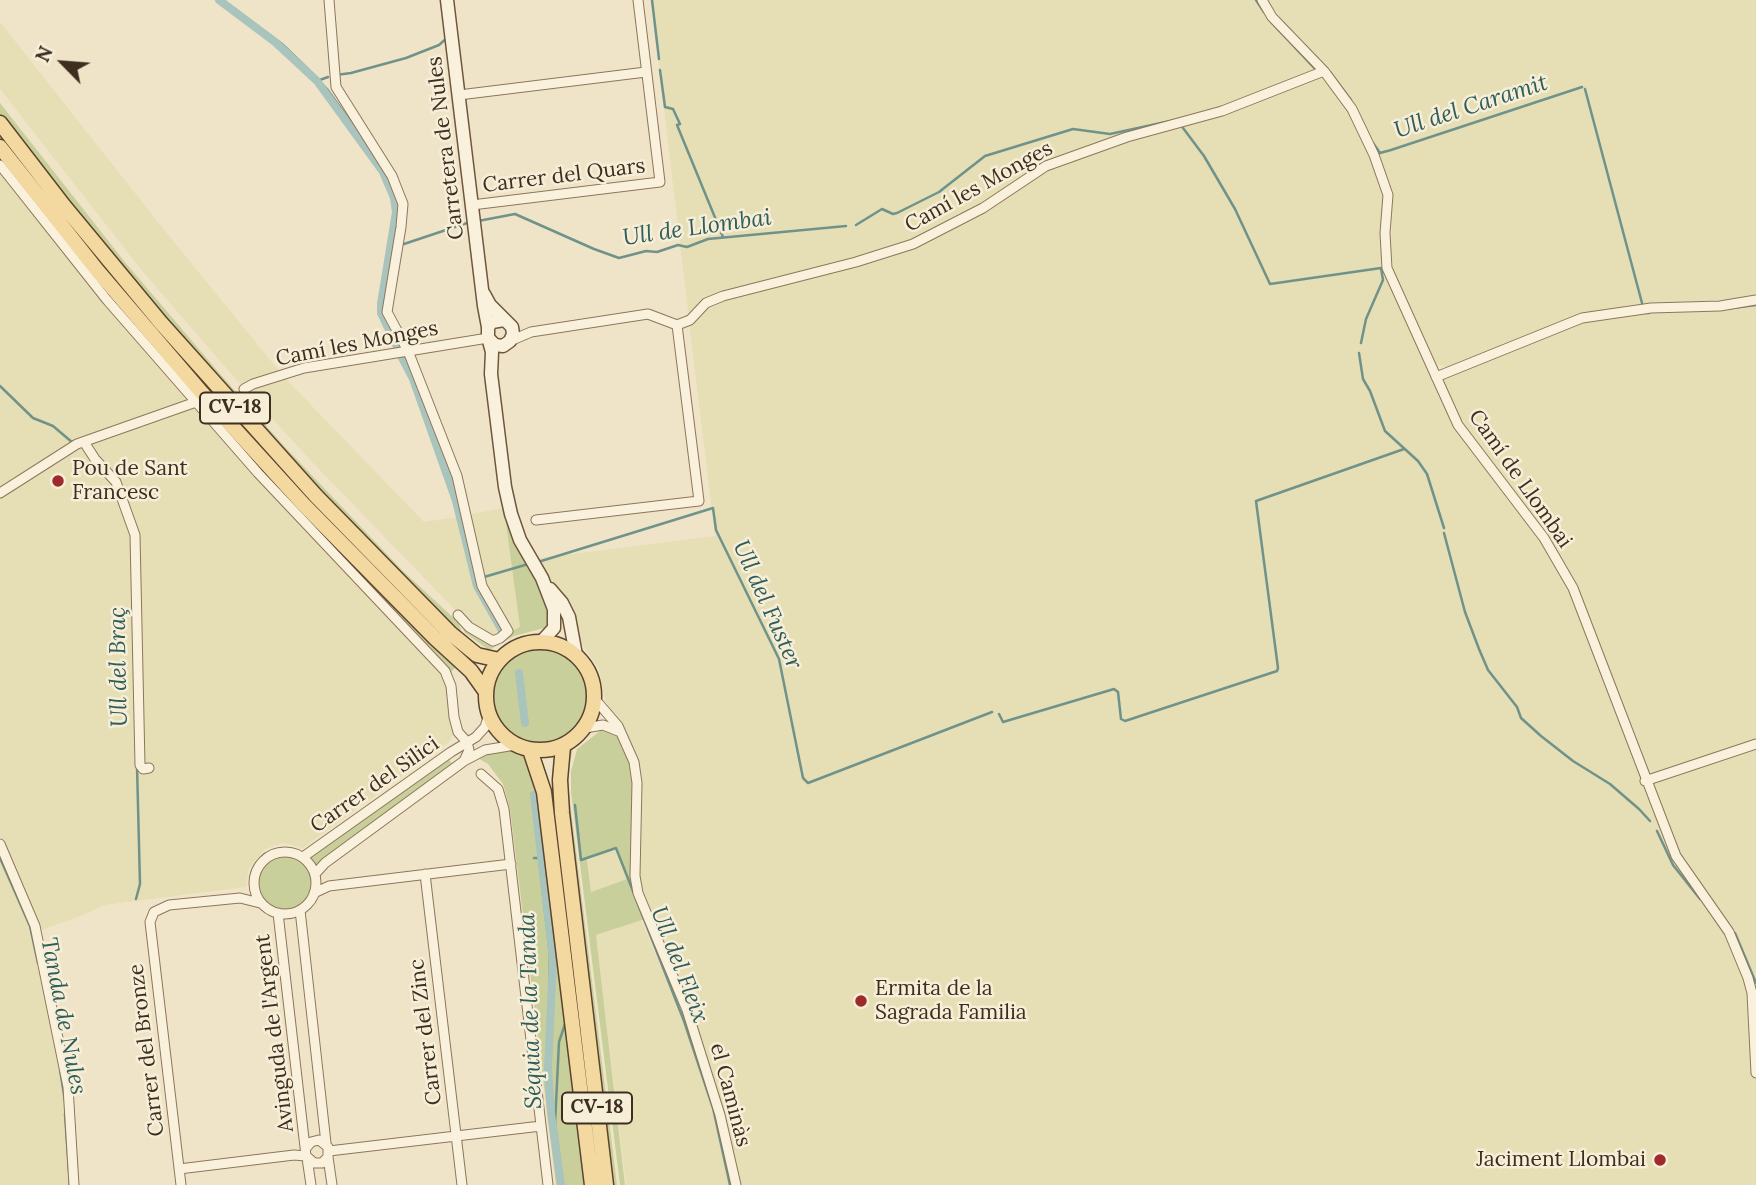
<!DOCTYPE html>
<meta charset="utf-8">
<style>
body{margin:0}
#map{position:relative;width:1756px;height:1185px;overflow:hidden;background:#f0e4c8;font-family:Lora,serif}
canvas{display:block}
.north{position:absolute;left:28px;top:28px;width:70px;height:70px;-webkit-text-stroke:5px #f7eed8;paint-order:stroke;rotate:295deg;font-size:19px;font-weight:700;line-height:28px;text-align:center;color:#3d2e20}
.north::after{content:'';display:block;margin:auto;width:24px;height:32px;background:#3d2e20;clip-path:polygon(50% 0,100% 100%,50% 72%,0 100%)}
</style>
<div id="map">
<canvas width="1756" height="1185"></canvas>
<div class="north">N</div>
</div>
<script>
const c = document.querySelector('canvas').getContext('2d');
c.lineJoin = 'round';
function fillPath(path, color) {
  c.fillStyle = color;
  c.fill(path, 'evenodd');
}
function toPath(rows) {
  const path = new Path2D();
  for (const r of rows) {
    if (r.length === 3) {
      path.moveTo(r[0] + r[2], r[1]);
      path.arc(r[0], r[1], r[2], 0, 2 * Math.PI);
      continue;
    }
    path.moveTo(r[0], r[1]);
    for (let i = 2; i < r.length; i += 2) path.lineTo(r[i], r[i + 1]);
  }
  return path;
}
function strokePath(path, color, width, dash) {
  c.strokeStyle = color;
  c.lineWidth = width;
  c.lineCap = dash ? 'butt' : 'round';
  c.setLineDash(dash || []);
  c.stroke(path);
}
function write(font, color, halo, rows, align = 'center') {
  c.font = font + ' Lora,serif';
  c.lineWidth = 5;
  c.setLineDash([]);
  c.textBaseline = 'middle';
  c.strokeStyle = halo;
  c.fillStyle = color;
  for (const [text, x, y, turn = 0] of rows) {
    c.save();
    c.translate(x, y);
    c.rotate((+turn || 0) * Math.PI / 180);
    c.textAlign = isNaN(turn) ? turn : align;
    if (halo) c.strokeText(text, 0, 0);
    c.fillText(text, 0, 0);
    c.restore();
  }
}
const farmland = toPath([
 [651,0,1260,0,1271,17,1324,72,1351,109,1373,155,1387,195,1385,233,1386,268,1456,425,1543,539,1572,588,1645,782,1675,856,1729,933,1752,993,1756,1078,1756,1185,736,1185,720,1114,698,1042,687,1009,639,892,635,855,638,783,635,761,622,730,608,713,610,708,605,700,599,669,580,641,573,636,570,616,564,602,532,559,715,536,689,322,698,311,707,303,724,297,856,263,915,244,961,221,912,244,856,262,723,295,706,302,689,319],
 [1268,0,1756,0,1756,295,1739,299,1637,304,1585,313,1447,368,1436,363,1394,272,1391,251,1393,192,1379,154,1343,90,1322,62,1284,23],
 [0,22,161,226,280,372,244,385,240,384,143,272,0,89],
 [0,167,193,401,69,445,0,490],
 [1756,304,1756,741,1647,776,1574,581,1462,425,1442,384,1444,378,1586,321,1662,311,1722,310],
 [284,377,424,522,465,516,481,586,507,631,493,640,459,614,314,464,248,392,248,389],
 [196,403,444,672,454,731,450,741,303,848,283,843,265,849,249,868,246,887,104,905,83,915,39,931,33,912,0,836,0,498,89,444],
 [504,508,514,569,520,627,510,631,483,586,466,515],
 [1756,748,1756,991,1752,978,1678,854,1651,783],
 [0,846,34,926,66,1087,73,1185,0,1185],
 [616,848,627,879,591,892,588,859],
 [641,920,679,1010,683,1009,714,1107,731,1185,626,1185,596,935]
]);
const green = toPath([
 [0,103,124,261,221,375,285,447,403,571,458,622,463,635,475,649,371,549,159,316,0,116],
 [0,155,54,224,458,665,452,671,451,675,436,655,271,482,144,342,0,163],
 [504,508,542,586,552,626,514,636,489,650,465,633,460,621,492,641,520,627],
 [540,696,49],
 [605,727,623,738,635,783,632,860,645,919,596,935,625,1185,620,1185,571,792,571,771,577,749],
 [615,848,627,879,591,892,587,859],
 [600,728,591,732,573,749,569,767,568,785,617,1185,610,1185,565,802,568,749,586,731],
 [515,749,527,759,537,782,588,1185,556,1185,510,809,503,784,488,764,476,757,490,750],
 [448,758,453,765,316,865,310,857],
 [285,882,27]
]);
const stream = toPath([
 [223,0,282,44,308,69,327,89,366,143],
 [652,0,659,59],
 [1256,0,1264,12],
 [1272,23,1317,71],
 [660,70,665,107,673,109,680,124,677,125,723,237],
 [1330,72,1351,100],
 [336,75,351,73,406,58,439,45,448,37],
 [317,81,328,77],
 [1585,89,1642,303],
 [1183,128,1204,156,1235,209,1270,284,1381,268,1383,280,1366,319,1361,343],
 [1373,143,1380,153,1391,150,1582,87],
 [396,197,396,229],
 [478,221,515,214,594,249,619,258,646,251,657,252,678,245,687,247,708,239,846,226],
 [856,225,882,209,893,214,897,213,939,192,985,156,1073,129,1110,134,1175,120],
 [404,244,467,223],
 [384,308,392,253],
 [1716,310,1756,305],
 [1645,313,1649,313],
 [386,318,400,347],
 [1359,353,1363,379,1370,391,1385,431,1418,461,1427,474,1444,528],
 [405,359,412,372],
 [0,386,33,418,53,426,73,443],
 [429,417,457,497],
 [1444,533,1465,612,1479,649,1488,670,1517,707,1521,718,1541,736,1573,761,1610,784,1639,809,1650,821],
 [538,562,713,508,716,530,779,659,803,778,808,783,992,712],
 [484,577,525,565],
 [999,714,1003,722,1114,689,1118,692,1121,719,1125,721,1277,671,1278,668,1256,501,1404,449],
 [575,805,581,860,616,848,684,1021,713,1108,730,1185],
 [1657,831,1673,865,1700,899],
 [0,858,30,926,38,963],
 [534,858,539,858,550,955,548,1072],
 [136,899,140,884,137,766],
 [1735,933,1756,983],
 [60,1069,65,1101],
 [65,1114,70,1185],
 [563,1185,555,1124,559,1042,565,1024]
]);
const canal = toPath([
 [219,0,275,42,317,81,383,172,394,198,396,212,381,304,381,313,398,349],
 [401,356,413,379,456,501,477,586,504,634],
 [519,673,525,723],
 [534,795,553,959,548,1070,551,1113,561,1185]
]);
const minor = toPath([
 [329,0,336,87,392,176,403,204,401,227,387,312,408,351,457,476,482,586,508,631,500,638,493,641,469,627,458,615],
 [1262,0,1272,17,1324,71,1352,109,1374,155,1388,195,1385,233,1387,268,1458,425,1544,538,1573,588,1676,856,1729,932,1748,978,1752,993,1756,1073],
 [459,95,646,72],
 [0,165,107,300,258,473,445,671,451,686,454,717,458,732,467,742,469,750,464,761],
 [472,205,660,182,638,0],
 [510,341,531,332,648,314,677,325,690,320,706,303,723,296,856,262,913,244,983,208,1046,166,1127,137,1222,111,1324,71],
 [1436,377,1582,318,1651,308,1720,306,1756,300],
 [244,389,253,384,304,368,488,338],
 [84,442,95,459,116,482,135,535,140,765,143,769,149,768],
 [0,493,77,444,196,402],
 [536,520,699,501,677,325],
 [594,698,618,726,634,762,637,783,635,876,638,893,687,1010,720,1115,736,1185],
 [585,728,603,725,618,731],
 [481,774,498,789,504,809,548,1185],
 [1645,781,1756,744],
 [0,844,35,926,68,1087,74,1185],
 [285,883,31],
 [303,857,451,752,476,737,485,727,489,714],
 [315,874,325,863,464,761,485,750,515,745],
 [425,874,462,1185],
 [314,893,329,886,511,864],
 [300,910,326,1143],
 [278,913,306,1156,314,1163,322,1163,328,1157,328,1147,319,1140,311,1142,306,1148],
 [329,1151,541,1126],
 [328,1157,332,1185],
 [307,1158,311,1185],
 [179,1169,294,1155,306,1156],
 [181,1185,150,922,154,912,169,905,240,898,260,903]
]);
const secondary = toPath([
 [447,0,484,306,488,327],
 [484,294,490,305,512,327,513,334,510,341,503,346,495,345,488,338,488,327,492,322,504,320],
 [489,341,492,352,491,374,505,487,511,514,520,540,542,578,554,609,554,628,541,642],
 [550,589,562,603,569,617,576,655]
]);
const primary = toPath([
 [0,123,64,206,161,323,316,496,450,633,477,655,499,660],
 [0,147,97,270,202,393,304,505,435,638,471,671,486,692],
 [540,696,54],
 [563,746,560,780,562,813,606,1185],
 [530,750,544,792,547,817,592,1185]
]);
const markers = [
 [58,481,7,"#9e2a2b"],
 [861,1001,7,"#9e2a2b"],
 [1660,1160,7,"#9e2a2b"]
];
const shields = [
 [235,408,70],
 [597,1108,70]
];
const shieldNames = [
 ["CV-18",235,408],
 ["CV-18",597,1108]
];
const streetNames = [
 ["Carretera de Nules",446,148,-97],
 ["Carrer del Quars",564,176,-7],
 ["Camí les Monges",979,187,-29],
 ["Camí les Monges",357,344,-11],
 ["Camí de Llombai",1520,479,55],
 ["Carrer del Silici",375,785,-35],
 ["Carrer del Zinc",426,1032,-97],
 ["Avinguda de l'Argent",275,1033,-97],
 ["Carrer del Bronze",147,1050,-97],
 ["el Caminàs",730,1095,75]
];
const poiNames = [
 ["Pou de Sant",72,469],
 ["Francesc",72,493],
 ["Ermita de la",875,989],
 ["Sagrada Familia",875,1013],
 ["Jaciment Llombai",1646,1160,"right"]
];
const waterNames = [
 ["Ull del Caramit",1471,107,-18],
 ["Ull de Llombai",697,228,-8],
 ["Ull del Fuster",767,605,66],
 ["Ull del Braç",119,667,-91],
 ["Ull del Fleix",679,965,69],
 ["Séquia de la Tanda",531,1011,-92],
 ["Tanda de Nules",63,1016,79]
];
fillPath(farmland, '#e6deb5');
fillPath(green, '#c9cf9b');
strokePath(stream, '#6f938a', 2.5);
strokePath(canal, '#a9c4bc', 8);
strokePath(minor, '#8d765c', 11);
strokePath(secondary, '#6f573f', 15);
strokePath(primary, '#5b4430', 17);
strokePath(minor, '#faf1dc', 9);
strokePath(secondary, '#faf1dc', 12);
strokePath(primary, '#f3d9a0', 14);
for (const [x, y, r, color] of markers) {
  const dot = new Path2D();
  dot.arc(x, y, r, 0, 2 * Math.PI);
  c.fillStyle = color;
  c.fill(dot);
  strokePath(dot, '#f7eed8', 2.5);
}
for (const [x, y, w] of shields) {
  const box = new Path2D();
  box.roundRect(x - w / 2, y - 15.5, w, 31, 5);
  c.fillStyle = '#f7eed8';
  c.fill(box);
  strokePath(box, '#3d2e20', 2);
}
write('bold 19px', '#3d2e20', null, shieldNames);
write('21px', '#3d2e20', '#f7eed8', streetNames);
write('21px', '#3d2e20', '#f7eed8', poiNames, 'left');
write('italic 23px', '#2f5d5a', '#f7eed8', waterNames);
</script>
